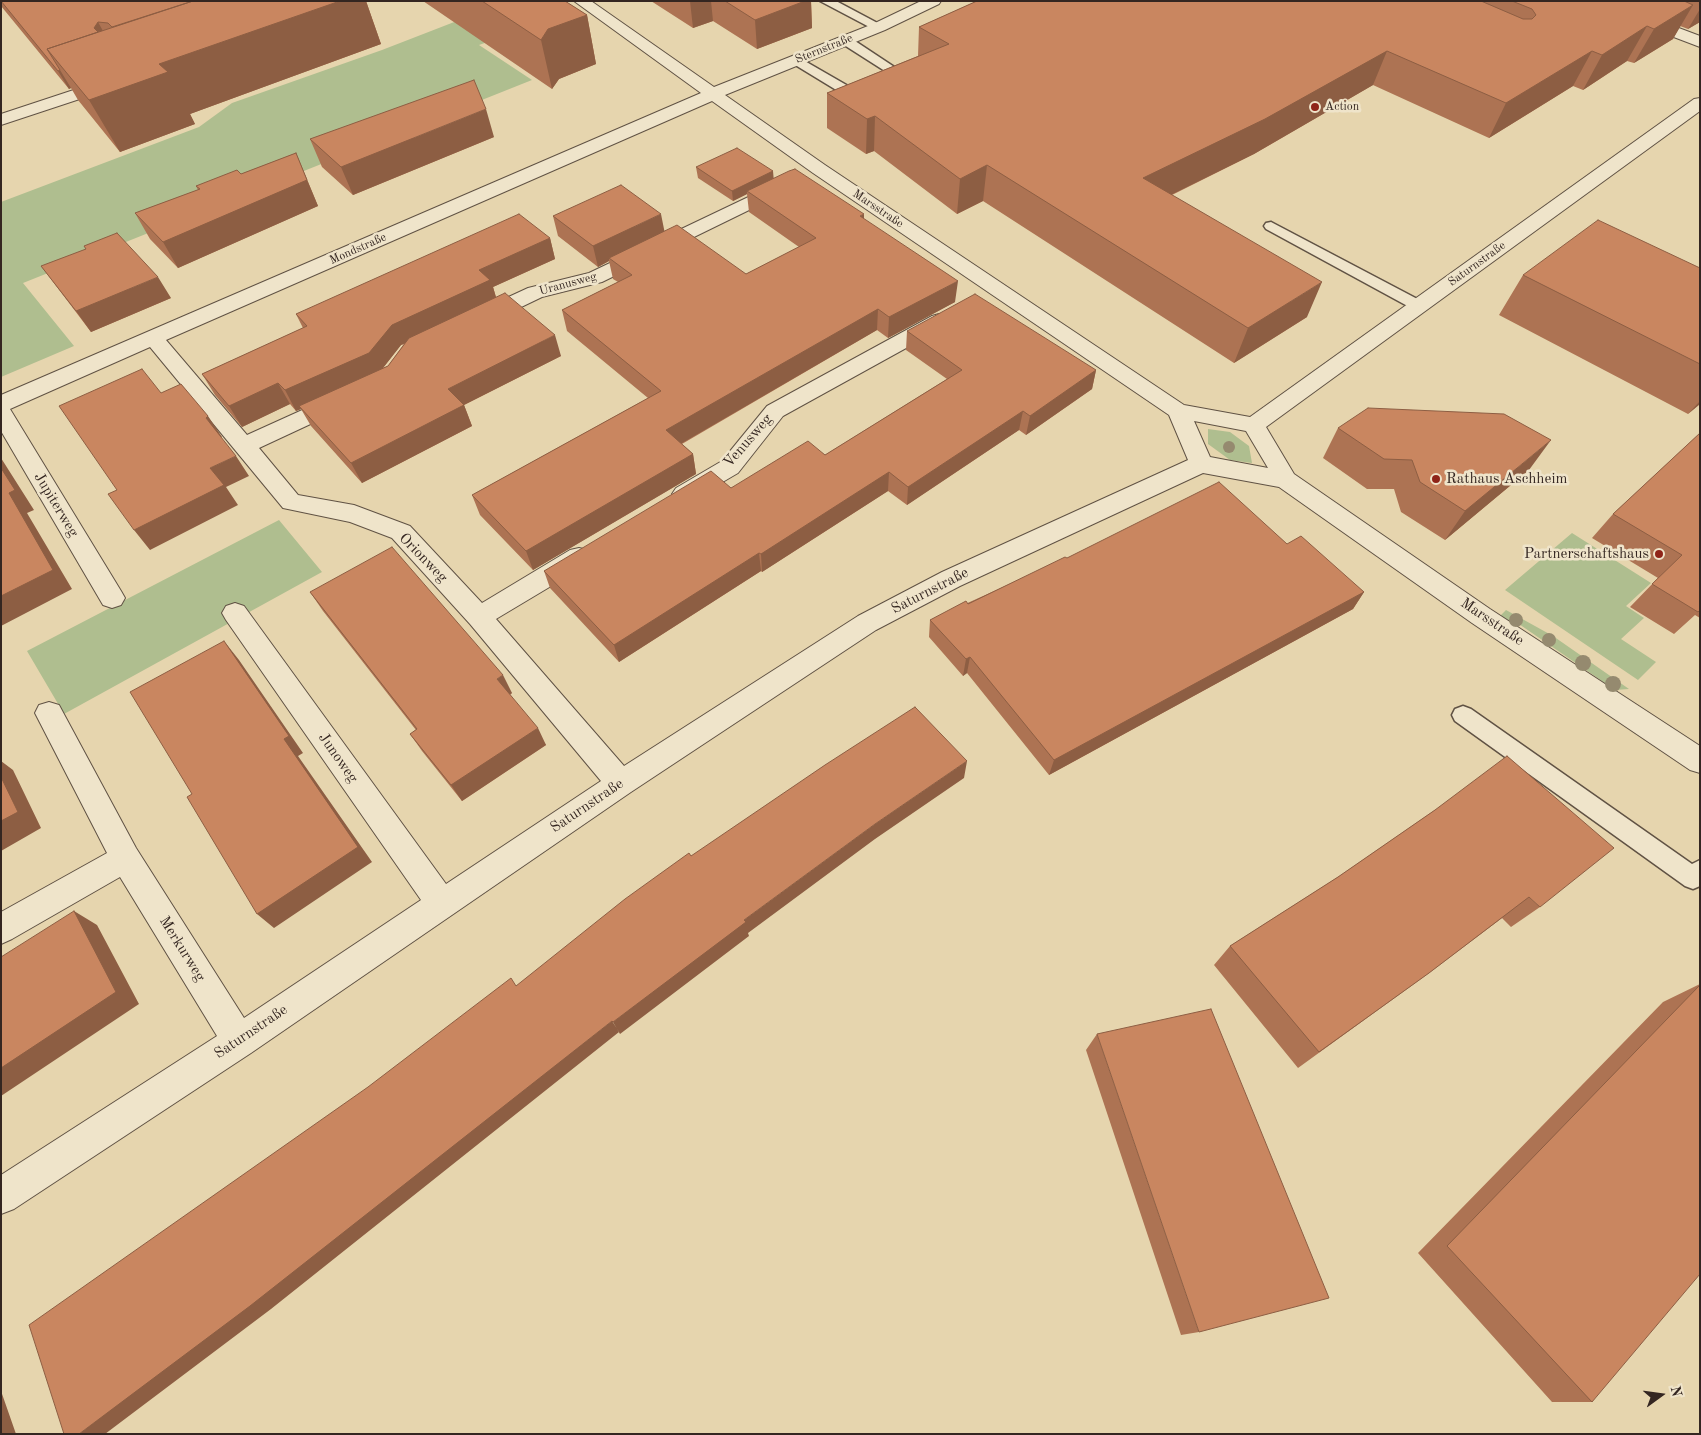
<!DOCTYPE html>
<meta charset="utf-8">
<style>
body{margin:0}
#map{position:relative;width:1701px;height:1435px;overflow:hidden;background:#e6d5ae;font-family:"Old Standard TT",serif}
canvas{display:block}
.frame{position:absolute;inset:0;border:2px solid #342621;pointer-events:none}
.north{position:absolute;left:1636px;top:1370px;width:50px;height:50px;-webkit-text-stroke:4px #efe4ca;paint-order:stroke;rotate:76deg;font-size:14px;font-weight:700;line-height:20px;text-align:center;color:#342621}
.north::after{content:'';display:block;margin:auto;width:18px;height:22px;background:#342621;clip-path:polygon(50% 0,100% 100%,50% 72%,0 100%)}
</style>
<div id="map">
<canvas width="1701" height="1435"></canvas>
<div class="frame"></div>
<div class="north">N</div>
</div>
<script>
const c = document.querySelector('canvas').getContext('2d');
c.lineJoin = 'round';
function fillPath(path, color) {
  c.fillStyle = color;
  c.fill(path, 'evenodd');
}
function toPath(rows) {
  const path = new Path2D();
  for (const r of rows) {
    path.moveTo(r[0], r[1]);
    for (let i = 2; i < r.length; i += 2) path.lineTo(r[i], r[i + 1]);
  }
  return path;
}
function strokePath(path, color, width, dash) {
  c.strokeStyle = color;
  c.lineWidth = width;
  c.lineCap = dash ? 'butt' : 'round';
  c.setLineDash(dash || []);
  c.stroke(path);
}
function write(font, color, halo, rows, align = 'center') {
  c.font = font + ' "Old Standard TT",serif';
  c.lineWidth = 5;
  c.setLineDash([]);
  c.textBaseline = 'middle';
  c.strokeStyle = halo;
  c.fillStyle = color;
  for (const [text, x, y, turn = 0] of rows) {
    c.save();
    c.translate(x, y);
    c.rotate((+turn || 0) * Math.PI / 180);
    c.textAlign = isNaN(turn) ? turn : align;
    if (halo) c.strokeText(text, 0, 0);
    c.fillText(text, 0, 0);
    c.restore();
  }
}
const green = toPath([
 [566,14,479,45,532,80,23,283,74,346,1,377,1,202,199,127,232,103,382,50,462,19],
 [1208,429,1230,432,1249,446,1252,463,1230,460,1208,444],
 [279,520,322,572,64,714,27,651],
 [1572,533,1651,583,1626,606,1644,618,1621,639,1656,662,1638,680,1505,590],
 [1506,610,1553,636,1629,689,1615,690,1516,622,1507,622,1499,617]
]);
const service = toPath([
 [820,1,836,1,885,27,879,31,875,30,820,1],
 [845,36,849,37,914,80,909,85,899,85,898,82,899,80,841,43,839,40,845,36],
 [796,56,862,94,871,94,872,97,866,102,856,102,792,63,790,60,792,57,796,56],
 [1271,222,1425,303,1427,306,1425,309,1413,309,1266,229,1264,226,1266,223,1271,222],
 [1463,706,1471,709,1692,864,1700,860,1700,886,1693,889,1685,886,1455,721,1452,715,1455,709,1463,706]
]);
const minor = toPath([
 [574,1,591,1,714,87,873,24,921,1,941,1,939,4,885,30,725,95,825,165,1184,405,1250,417,1694,99,1700,98,1700,111,1266,427,1294,474,1490,609,1700,746,1700,773,1690,770,1472,623,1279,487,1203,473,960,586,876,630,631,792,251,1053,14,1209,1,1214,1,1175,217,1036,120,877,12,939,1,944,1,912,107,853,35,713,39,705,49,702,59,705,136,848,244,1018,421,900,226,620,222,613,226,606,235,603,244,606,446,884,601,781,470,624,392,538,350,522,283,508,150,347,10,409,121,591,125,598,121,605,112,608,103,605,1,431,1,395,701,93,574,1],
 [712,101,813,173,1169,415,1188,460,942,572,858,616,624,766,496,619,588,564,591,557,588,550,579,548,570,550,482,603,410,526,354,505,298,495,259,448,347,407,350,402,347,397,339,395,331,397,247,435,166,340,712,101],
 [1194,421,1246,431,1268,468,1210,457,1194,421],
 [1585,1,1607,1,1700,36,1700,47,1587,4,1585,1],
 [110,78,116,79,118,83,116,87,1,125,1,114,110,78],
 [782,181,788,183,791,187,788,191,602,282,542,297,490,322,483,323,476,322,473,317,476,312,528,288,589,273,782,181],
 [939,314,946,316,949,321,946,326,783,416,738,473,692,500,684,503,676,500,672,494,676,488,722,461,767,406,932,316,939,314]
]);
const trees = [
 [1229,447,6],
 [1516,620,7],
 [1549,640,7],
 [1583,663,8],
 [1613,684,8]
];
const wall = toPath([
 [1,1,366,1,381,44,190,114,195,124,120,152,78,100,71,88,69,89,1,6],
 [423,1,565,1,587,15,596,64,559,79,552,89],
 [651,1,811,1,812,28,757,49,713,21,693,28],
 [977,1,1700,1,1700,22,1688,29,1680,26,1673,39,1634,63,1627,61,1583,90,1573,86,1489,138,1373,85,1254,154,1172,195,1307,317,1234,363,983,201,957,214,874,151,866,154,827,128,827,93,918,56,919,27],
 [494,137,353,195,322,167,310,139],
 [296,153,318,206,178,268,150,239,135,213,198,190,196,186,241,174],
 [696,167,773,171,773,178,864,219,955,302,888,338,877,330,682,444,693,454,696,474,533,570,480,515,472,495,648,398,567,331,562,310,618,282,613,279,609,261,598,267,558,236,553,216,664,231,746,274,799,247,749,212,747,194,733,201,698,178],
 [550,238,555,259,493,287,496,297,561,356,464,405,472,426,362,483,311,426,301,409,296,411,290,404,242,427,215,395,202,374,303,328,296,314],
 [404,344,388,366,383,368,401,345],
 [41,266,171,298,91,332],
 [1700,268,1700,404,1688,414,1499,315,1523,275],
 [907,331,1096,370,1092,389,1026,435,1019,430,907,505,888,491,762,572,761,571,619,662,550,588,544,571,731,488,825,455,947,379,906,350],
 [1338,428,1529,470,1445,540,1401,512,1394,489,1367,489,1323,458],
 [1700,433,1700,618,1695,615,1674,634,1630,607,1658,578,1592,538,1613,514],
 [1287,544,1364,592,1353,609,1049,775,967,673,963,676,929,637,930,620,1067,558],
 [310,592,512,693,510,695,546,745,462,801,422,751,410,734,416,730,323,611],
 [1435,810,1540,907,1511,927,1502,918,1429,973,1298,1068,1214,965,1230,946,1338,877],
 [1700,984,1592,1402,1552,1402,1418,1253,1663,1002],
 [1097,1034,1199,1332,1181,1335,1086,1050]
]);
const shadedWall = toPath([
 [340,1,366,1,381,44,190,114,195,124,120,152,89,100,159,64],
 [690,1,711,1,713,21,693,28],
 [805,1,811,1,812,28,757,49,755,20],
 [1693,5,1673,39,1634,63,1654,29],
 [1700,9,1700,22,1688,29],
 [587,15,596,64,559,79,552,89,541,40,548,29],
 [98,22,108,40,94,28],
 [1647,26,1627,61,1583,90,1602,55],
 [1387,51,1373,85,1254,154,1134,213,1143,178],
 [1592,51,1573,86,1489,138,1506,103],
 [60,70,71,88,69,89,58,71],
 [486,109,494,137,353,195,341,167],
 [875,116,874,151,866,154,867,119],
 [296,153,318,206,178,268,163,242],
 [987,165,983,201,957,214,960,179],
 [773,171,774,182,747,191,747,194,733,201,732,191],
 [661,214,665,234,609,258,609,261,598,267,593,246],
 [864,214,864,235,860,216],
 [550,238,555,259,493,287,497,301,401,345,379,373,299,406,301,409,296,411,285,390,479,270],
 [158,277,171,298,91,332,76,311],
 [958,281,955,302,888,338,889,317],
 [1322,282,1307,317,1234,363,1248,328],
 [878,309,877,330,670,450,666,430],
 [555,335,561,356,456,409,448,389],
 [1096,370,1092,389,1026,435,1030,416],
 [278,383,290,404,242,427,229,406],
 [1700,401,1700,404,1688,414],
 [464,405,472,426,362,483,351,463],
 [1023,411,1019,430,907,505,908,487],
 [208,416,222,437,219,438,206,418],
 [1551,440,1529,470,1445,540,1465,511],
 [693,454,696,474,533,570,526,551],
 [236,456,249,476,226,487,238,505,150,550,134,530,210,468],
 [1,458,34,510,27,513,72,589,1,626,1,596,9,493,1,468],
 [889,472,888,491,762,572,761,554],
 [759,553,761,571,619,662,614,645],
 [1364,592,1353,609,1049,775,1054,760],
 [224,641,239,660,303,753,298,756,372,862,274,928,257,914,284,739],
 [970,657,967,673,963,676,966,659],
 [503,675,512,693,506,697,497,679],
 [538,728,546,745,462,801,451,785],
 [1,761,13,770,41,828,1,851],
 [967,761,964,778,875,839,748,933,749,936,620,1034,613,1022,744,920,875,824],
 [74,911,97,925,139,1004,1,1096,1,1068],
 [612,1021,619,1032,271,1309,105,1434,79,1434],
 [1,1391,16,1434,1,1434]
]);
const building = toPath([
 [1,1,193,1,112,27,108,23,98,22,94,28,98,32,47,49,60,70,58,71,1,1],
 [193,1,340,1,159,64,168,72,89,100,47,49,193,1],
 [482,1,565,1,587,15,548,29,541,40,482,1],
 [725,1,805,1,755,20,725,1],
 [977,1,1481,1,1523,19,1532,19,1536,15,1532,9,1512,1,1684,1,1693,5,1654,29,1647,26,1602,55,1592,51,1506,103,1387,51,1265,119,1143,178,1322,282,1248,328,987,165,960,179,875,116,867,119,827,93,949,44,919,27,977,1],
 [474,80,486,109,341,167,310,139,474,80],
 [737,148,773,171,732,191,696,167,737,148],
 [296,153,307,180,163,242,135,213,200,189,196,186,237,170,241,174,296,153],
 [795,169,864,214,860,216,958,281,889,317,878,309,666,430,693,454,526,551,472,495,661,391,562,310,632,275,609,258,677,225,746,274,816,238,747,191,789,171,795,169],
 [621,185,661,214,593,246,553,216,621,185],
 [519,214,550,238,479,270,490,280,392,325,369,353,285,390,278,383,229,406,202,374,307,326,296,314,519,214],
 [1598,220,1700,268,1700,364,1523,275,1598,220],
 [117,233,158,277,76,311,41,266,86,249,84,246,117,233],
 [505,293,555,335,448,389,464,405,351,463,299,406,388,366,409,338,505,293],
 [975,294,1096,370,1030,416,1023,411,908,487,889,472,761,554,759,553,614,645,544,571,711,471,731,488,808,441,825,455,962,370,907,331,975,294],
 [142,369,161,393,181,384,208,416,206,418,236,456,210,468,224,485,134,530,108,494,117,490,59,406,142,369],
 [1368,408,1504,414,1551,440,1465,511,1420,482,1412,460,1384,459,1338,428,1368,408],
 [1700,433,1700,610,1698,612,1652,584,1682,555,1613,514,1700,433],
 [1,468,15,490,9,493,53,570,1,596,1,468],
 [1219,482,1287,544,1301,536,1364,592,1054,760,970,657,966,659,930,620,966,601,968,604,1065,557,1067,558,1219,482],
 [392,547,503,675,497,679,538,728,451,785,410,734,417,729,310,592,392,547],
 [224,641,289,736,284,739,358,847,257,914,187,797,192,794,130,692,224,641],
 [915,707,967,761,875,824,744,920,746,922,613,1022,612,1021,250,1306,79,1434,64,1434,29,1325,368,1087,511,978,516,986,625,899,689,853,691,856,825,765,915,707],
 [1507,756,1614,848,1540,907,1529,897,1429,973,1319,1052,1230,946,1338,877,1435,810,1507,756],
 [1,777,18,812,1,821,1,777],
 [74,911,116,992,1,1068,1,957,74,911],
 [1700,985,1700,1274,1592,1402,1447,1246,1700,985],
 [1211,1009,1329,1298,1199,1332,1097,1034,1211,1009]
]);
const markers = [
 [1315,107,5,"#8f2418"],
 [1436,479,5,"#8f2418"],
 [1659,554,5,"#8f2418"]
];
const farStreetnames = [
 ["Sternstraße",824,49,-22],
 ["Marsstraße",878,209,34],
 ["Mondstraße",358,249,-24],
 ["Saturnstraße",1477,264,-36],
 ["Uranusweg",568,284,-15]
];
const farPoinames = [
 ["Action",1325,107]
];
const streetNames = [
 ["Venusweg",748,441,-49],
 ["Jupiterweg",56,505,59],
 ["Orionweg",423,558,46],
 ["Saturnstraße",930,591,-27],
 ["Marsstraße",1492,622,34],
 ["Junoweg",338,758,55],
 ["Saturnstraße",587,806,-34],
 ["Merkurweg",182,949,58],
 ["Saturnstraße",251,1032,-34]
];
const poiNames = [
 ["Rathaus Aschheim",1446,479],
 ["Partnerschaftshaus",1649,554,"right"]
];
fillPath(green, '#afbe8f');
strokePath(service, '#605244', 3);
strokePath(minor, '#605244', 2);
fillPath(service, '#efe4ca');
fillPath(minor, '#efe4ca');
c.fillStyle = '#958a6f';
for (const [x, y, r] of trees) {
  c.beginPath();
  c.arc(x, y, r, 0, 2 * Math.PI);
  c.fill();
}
fillPath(wall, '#ad7353');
fillPath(shadedWall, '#8d5e43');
fillPath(building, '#c98660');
strokePath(building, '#8d5e43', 1);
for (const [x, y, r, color] of markers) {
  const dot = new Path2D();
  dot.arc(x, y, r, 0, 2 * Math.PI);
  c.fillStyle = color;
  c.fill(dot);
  strokePath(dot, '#efe4ca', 2);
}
write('12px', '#342621', '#efe4ca', farStreetnames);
write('12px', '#342621', '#efe4ca', farPoinames, 'left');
write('15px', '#342621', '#efe4ca', streetNames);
write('15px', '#342621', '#efe4ca', poiNames, 'left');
</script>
